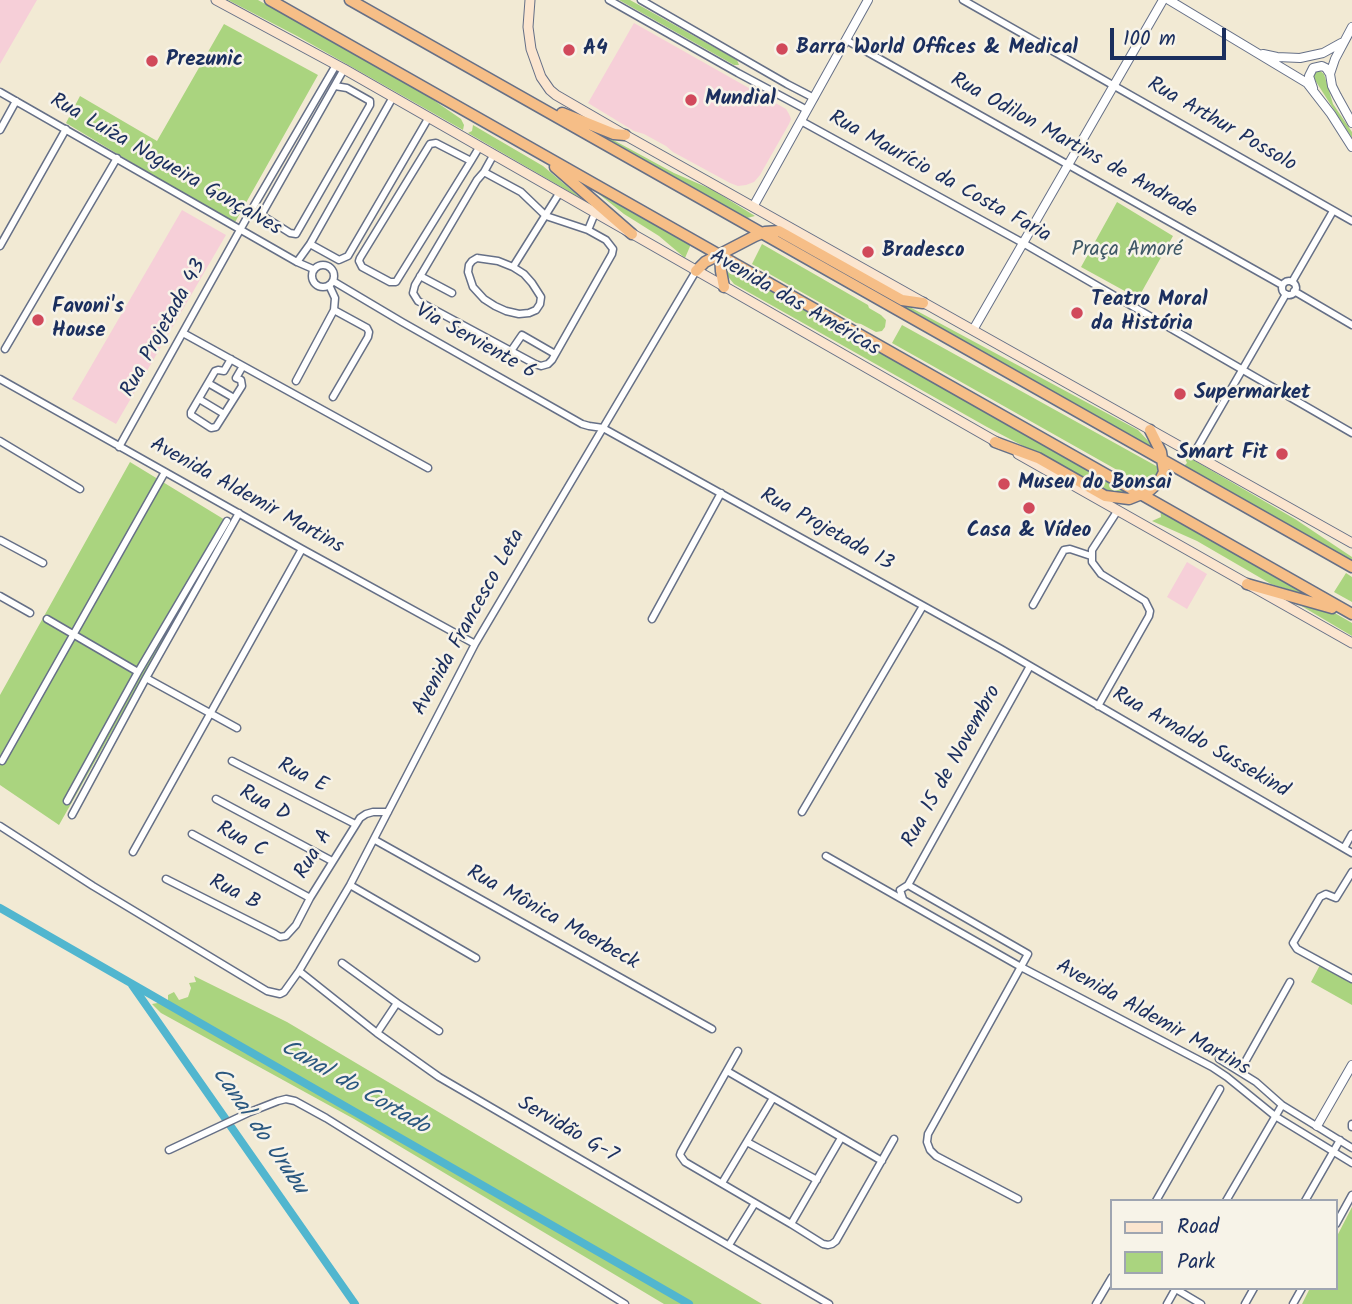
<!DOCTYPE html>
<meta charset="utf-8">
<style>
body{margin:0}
#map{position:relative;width:1352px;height:1304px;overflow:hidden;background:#f2ead4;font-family:Kalam,sans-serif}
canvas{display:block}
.legend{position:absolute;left:1110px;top:1199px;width:228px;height:91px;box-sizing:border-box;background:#f7f3e8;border:2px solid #9fa5b1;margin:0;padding:9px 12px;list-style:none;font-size:21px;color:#1b2f5e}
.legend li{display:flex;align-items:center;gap:14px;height:35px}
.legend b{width:35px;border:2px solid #9fa5b1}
.scale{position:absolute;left:1110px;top:28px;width:116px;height:32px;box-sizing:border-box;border:4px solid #1b2f5e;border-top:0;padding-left:9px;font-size:21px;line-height:24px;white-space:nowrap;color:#1b2f5e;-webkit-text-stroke:5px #f7f3e8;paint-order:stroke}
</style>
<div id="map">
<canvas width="1352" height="1304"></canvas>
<ul class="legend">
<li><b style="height:9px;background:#fbe5cf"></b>Road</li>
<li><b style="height:19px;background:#aad47f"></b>Park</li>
</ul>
<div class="scale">100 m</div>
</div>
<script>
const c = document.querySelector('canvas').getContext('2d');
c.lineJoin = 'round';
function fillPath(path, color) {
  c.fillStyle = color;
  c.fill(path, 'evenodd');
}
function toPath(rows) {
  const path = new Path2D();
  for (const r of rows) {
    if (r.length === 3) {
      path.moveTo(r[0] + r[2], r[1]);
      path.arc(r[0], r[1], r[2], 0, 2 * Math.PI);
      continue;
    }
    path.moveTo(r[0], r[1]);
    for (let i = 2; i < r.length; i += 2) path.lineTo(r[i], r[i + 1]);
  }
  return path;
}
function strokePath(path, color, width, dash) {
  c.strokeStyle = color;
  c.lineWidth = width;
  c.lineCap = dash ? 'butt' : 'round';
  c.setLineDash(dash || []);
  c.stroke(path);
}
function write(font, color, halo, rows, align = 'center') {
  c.font = font + ' Kalam,sans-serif';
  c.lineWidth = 5;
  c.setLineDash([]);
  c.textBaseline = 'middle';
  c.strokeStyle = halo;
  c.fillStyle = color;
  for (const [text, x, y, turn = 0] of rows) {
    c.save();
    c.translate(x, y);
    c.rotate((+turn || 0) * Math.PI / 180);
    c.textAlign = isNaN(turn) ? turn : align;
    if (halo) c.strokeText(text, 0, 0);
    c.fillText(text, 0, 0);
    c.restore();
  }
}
const built = toPath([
 [0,0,37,0,0,64],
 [634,23,786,109,789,114,791,119,789,124,760,175,754,182,746,185,738,186,730,183,673,152,666,146,644,134,634,131,588,103],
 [182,210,226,235,116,424,72,399],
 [1187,562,1207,574,1187,609,1167,597]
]);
const green = toPath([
 [228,0,258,0,416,88,461,119,464,125,463,130,297,36],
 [619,0,630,0,737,60,739,65,734,65],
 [224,24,318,75,234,224,66,123,80,96,157,141],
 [1319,70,1324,74,1333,104,1352,132,1352,138,1313,77,1313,74],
 [473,125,543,166,582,199,468,133,472,131],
 [591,130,606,136,674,173,713,190,755,216,743,219],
 [585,183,691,244,685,258,659,236,624,214],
 [1117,202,1173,236,1136,302,1132,295,1081,267],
 [792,241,893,298,1138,430,1151,444,1155,452,825,265],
 [762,244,868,305,869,308,881,315,886,320,885,327,882,331,876,332,861,324,856,323,752,264],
 [726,264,1134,494,1109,491,987,427,734,284,725,273],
 [902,325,1158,467,1155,482,1149,488,892,343],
 [1183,454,1295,519,1352,557,1352,562,1183,467,1187,463],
 [130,462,230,523,59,825,0,785,0,695],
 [1160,508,1319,599,1271,584,1197,541,1152,521,1161,517],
 [1346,573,1352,577,1352,602,1334,592],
 [1288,598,1333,612,1352,623,1352,636],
 [1320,965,1352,983,1352,1005,1311,982],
 [194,976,287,1022,762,1304,664,1304,354,1119,161,1013,152,1004,168,1001,168,995,174,992,179,1000,188,997,191,988,189,983,196,982],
 [1352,1207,1352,1304,1302,1304,1310,1288,1336,1288,1336,1238]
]);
const canal = toPath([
 [0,908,689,1304],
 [132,985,355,1304]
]);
const minor = toPath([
 [609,0,738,73,807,110],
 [641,0,787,84,814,98],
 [963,0,1352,221],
 [846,40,1282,285],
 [335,86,347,88,370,101,370,105,296,234,290,233,263,216,263,212,344,69],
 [0,92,297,262,313,269],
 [801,121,1023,243,1352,433],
 [0,130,16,101],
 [471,161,436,143,430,144,360,258,359,261,362,267,390,282,396,282,471,161,480,146],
 [484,172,521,192,546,216,588,230,606,240,613,249,612,254,552,360,548,364,541,366,535,364,418,301,413,293,415,285,477,180,484,172],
 [484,172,494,154],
 [588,230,595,213],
 [310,244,339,260,348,256,429,117],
 [0,246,66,129],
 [477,258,498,261,513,267,524,274,532,283,541,297,540,304,536,310,529,313,519,314,506,311,495,306,484,299,473,287,468,272,469,265,472,261,477,258],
 [297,262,310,244,393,97],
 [323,276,11],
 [513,267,560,192],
 [420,276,452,293],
 [333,281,402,322,582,424,589,426,603,428,1001,649,1352,853],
 [1289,288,7],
 [1292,282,1333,211],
 [1294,291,1352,325],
 [183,333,428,468],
 [5,349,117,158],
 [511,351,522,335,555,354],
 [231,359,224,371,218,370,215,371,191,412,191,415,211,428,216,427,242,386,241,380,236,378,243,366],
 [0,379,302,549,475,644],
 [296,381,334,310,335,298,329,285],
 [208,383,234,398],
 [333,397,368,337,369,332,367,328,334,310],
 [199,399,224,414],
 [0,441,80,489],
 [119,447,245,221,336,65],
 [1193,455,1286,294],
 [0,540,43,563],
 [0,596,30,613],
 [1033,605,1064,550,1070,549,1091,556],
 [47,619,138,672],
 [652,619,721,493],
 [146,678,237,728],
 [1098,706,1149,616,1150,611,1145,601,1101,574,1092,562,1092,550,1118,510],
 [2,761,165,472],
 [232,761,355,824],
 [216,799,332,861],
 [67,801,138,672,227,521],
 [802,812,923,606],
 [72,815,146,678,239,513],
 [0,826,93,886,267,991,280,994,284,992,299,971,350,885,475,644,696,271],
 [192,834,310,898],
 [375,840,712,1029],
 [1344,848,1352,834],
 [133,852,302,549],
 [826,856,1021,967,1212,1067,1227,1077,1275,1116,1352,1163],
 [1352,872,1336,898,1326,894,1320,897,1293,943,1297,949,1352,979],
 [166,879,275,934,280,937,286,936,296,925,310,898,360,818,366,814,373,812,388,812],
 [350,885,476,958],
 [908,885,1030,666],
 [903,899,900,890,908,885,1028,954,928,1134,927,1142,930,1150,936,1156,1018,1199],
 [342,963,397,1003,377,1033],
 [299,971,377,1033,439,1077,829,1304],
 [397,1003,439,1031],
 [738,1051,681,1152,680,1155,685,1162,791,1224,841,1138],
 [1219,1059,1256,1082,1282,1105,1352,1148],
 [727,1071,882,1161],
 [1240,1071,1290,982],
 [1352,1124,1352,1127],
 [747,1142,817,1180],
 [169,1150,250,1112,278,1101,286,1099,295,1101,326,1118,625,1304],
 [722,1183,773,1098],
 [1156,1201,1220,1089],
 [1226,1201,1282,1105],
 [1305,1201,1340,1140],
 [791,1224,823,1244,828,1245,832,1244,836,1241,894,1139],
 [1336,1224,1352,1195],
 [729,1245,755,1203],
 [1174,1288,1201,1304],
 [1096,1304,1112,1277],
 [1167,1304,1176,1288],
 [1245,1304,1254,1288],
 [1293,1304,1302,1288]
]);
const tertiary = toPath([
 [1169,0,1307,83,1331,114,1352,147],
 [1352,27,1335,59,1330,74,1332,86,1337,96,1352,123],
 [1263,54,1277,57,1300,58,1323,53,1341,43],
 [1313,88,1309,76,1313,68,1322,66,1326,68,1330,74],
 [753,207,868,0],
 [973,330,1163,0],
 [1317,1126,1352,1065]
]);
const secondary = toPath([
 [216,0,344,69,1000,444],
 [530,0,528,27,531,49,541,77,550,90,556,95,625,135,1352,543],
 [1018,454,1352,643]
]);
const trunk = toPath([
 [270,0,1352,614],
 [350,0,1352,567],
 [562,113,614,134,625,135],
 [555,167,632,234],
 [720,255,721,271,724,287],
 [696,271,705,262,755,236,765,232,779,231,902,300,923,303],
 [995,442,1038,458,1105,496,1129,499,1149,491,1159,482,1164,472,1161,452,1150,430],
 [1247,584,1332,608]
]);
const markers = [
 [782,49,7,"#d1495b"],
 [569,50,7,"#d1495b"],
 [152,61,7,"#d1495b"],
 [691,100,7,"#d1495b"],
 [868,252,7,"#d1495b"],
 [1077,313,7,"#d1495b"],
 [38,320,7,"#d1495b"],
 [1180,394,7,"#d1495b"],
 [1282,454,7,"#d1495b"],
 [1004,484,7,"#d1495b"],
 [1029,508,7,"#d1495b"]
];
const poiNames = [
 ["Barra World Offices & Medical",796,49],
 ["A4",583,50],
 ["Prezunic",166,61],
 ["Mundial",705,100],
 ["Bradesco",882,252],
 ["Teatro Moral",1091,301],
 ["da História",1091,325],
 ["Favoni's",52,308],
 ["House",52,332],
 ["Supermarket",1194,394],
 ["Smart Fit",1268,454,"right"],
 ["Museu do Bonsai",1018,484],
 ["Casa & Vídeo",1029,532,"center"]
];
const streetNames = [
 ["Rua Arthur Possolo",1221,126,30],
 ["Rua Odilon Martins de Andrade",1073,147,29],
 ["Rua Luíza Nogueira Gonçalves",165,166,30],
 ["Rua Maurício da Costa Faria",939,178,29],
 ["Avenida das Américas",794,304,30],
 ["Rua Projetada 43",165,329,-61],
 ["Via Serviente 6",475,343,29],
 ["Avenida Aldemir Martins",246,497,29],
 ["Rua Projetada 13",826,531,29],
 ["Avenida Francesco Leta",470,623,-61],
 ["Rua Arnaldo Sussekind",1200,744,30],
 ["Rua 15 de Novembro",953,767,-61],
 ["Rua E",302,777,27],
 ["Rua D",264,805,28],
 ["Rua C",241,841,28],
 ["Rua A",315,855,-59],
 ["Rua B",234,894,27],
 ["Rua Mônica Moerbeck",552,919,29],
 ["Avenida Aldemir Martins",1152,1019,29],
 ["Servidão G-7",567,1131,30]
];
const parkNames = [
 ["Praça Amoré",1127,251]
];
const waterNames = [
 ["Canal do Cortado",354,1089,30],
 ["Canal do Urubu",258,1132,55]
];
fillPath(built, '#f6cfd8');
fillPath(green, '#aad47f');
strokePath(canal, '#51b6cf', 8);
strokePath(minor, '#667087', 9);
strokePath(tertiary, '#667087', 10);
strokePath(secondary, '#667087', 11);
strokePath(trunk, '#667087', 13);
strokePath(minor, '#fff', 6);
strokePath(tertiary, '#fff', 8);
strokePath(secondary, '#fbe5cf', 9);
strokePath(trunk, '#f6be87', 10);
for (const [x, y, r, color] of markers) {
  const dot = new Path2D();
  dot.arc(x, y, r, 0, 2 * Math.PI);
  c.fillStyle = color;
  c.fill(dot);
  strokePath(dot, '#f7f3e8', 2.5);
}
write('bold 21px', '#1b2f5e', '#f7f3e8', poiNames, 'left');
write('21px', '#1b2f5e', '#f7f3e8', streetNames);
write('21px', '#3f5866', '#f7f3e8', parkNames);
write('italic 23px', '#2b5880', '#f7f3e8', waterNames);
</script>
